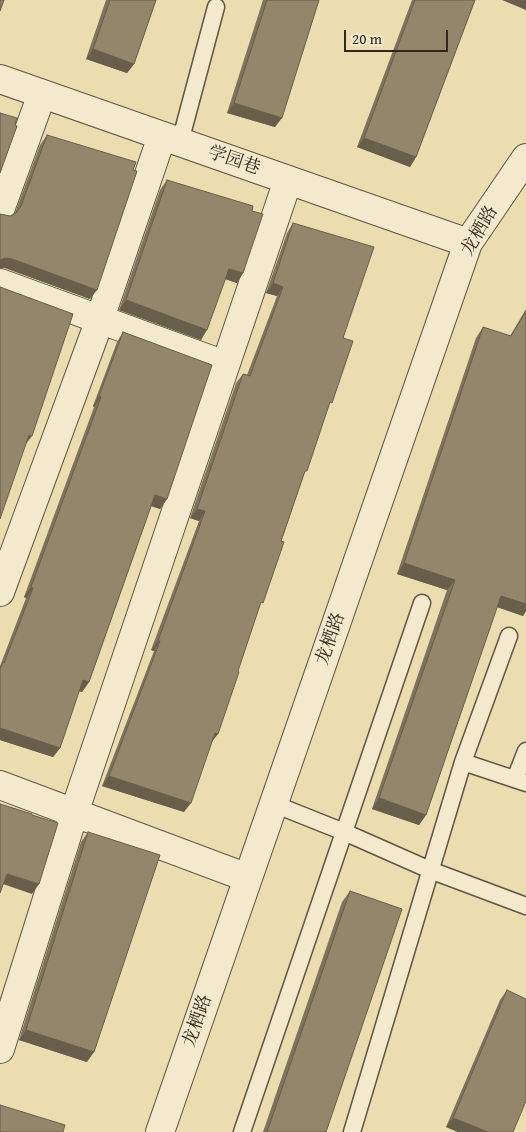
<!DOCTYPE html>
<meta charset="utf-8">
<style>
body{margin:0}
#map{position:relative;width:526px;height:1132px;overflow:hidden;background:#ecddb1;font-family:"Gentium Book Plus",serif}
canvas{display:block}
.scale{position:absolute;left:344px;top:30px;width:104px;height:22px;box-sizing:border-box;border:2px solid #322720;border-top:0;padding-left:6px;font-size:15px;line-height:18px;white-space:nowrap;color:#322720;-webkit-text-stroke:4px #f3e9cc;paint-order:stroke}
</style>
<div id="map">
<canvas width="526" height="1132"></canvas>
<div class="scale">20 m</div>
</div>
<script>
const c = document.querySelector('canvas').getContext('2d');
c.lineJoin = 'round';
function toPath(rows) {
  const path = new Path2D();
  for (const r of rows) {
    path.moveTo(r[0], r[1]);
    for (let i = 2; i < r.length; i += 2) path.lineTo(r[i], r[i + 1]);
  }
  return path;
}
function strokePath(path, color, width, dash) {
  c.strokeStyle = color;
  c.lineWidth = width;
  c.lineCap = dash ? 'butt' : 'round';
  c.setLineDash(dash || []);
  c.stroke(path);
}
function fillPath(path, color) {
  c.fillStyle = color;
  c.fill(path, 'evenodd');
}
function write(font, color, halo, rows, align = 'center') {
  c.font = font + ' "Gentium Book Plus","Noto Serif SC",serif';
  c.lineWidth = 4.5;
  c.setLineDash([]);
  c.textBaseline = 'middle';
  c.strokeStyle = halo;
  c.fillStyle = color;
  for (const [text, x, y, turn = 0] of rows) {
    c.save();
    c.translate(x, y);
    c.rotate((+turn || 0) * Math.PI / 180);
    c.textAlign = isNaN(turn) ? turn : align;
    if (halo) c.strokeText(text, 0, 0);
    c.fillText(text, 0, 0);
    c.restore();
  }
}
const service = toPath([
 [180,142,216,7],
 [463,762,526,783],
 [515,779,526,751],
 [274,804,344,832,430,870,526,906],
 [242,1132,422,603],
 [352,1132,463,762,509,636]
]);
const minor = toPath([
 [0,79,468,243],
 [0,210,42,94],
 [0,283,225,365],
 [0,592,95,333,162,136],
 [0,785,248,878],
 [0,1049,74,813,288,180],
 [160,1132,468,243,526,158]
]);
const wall = toPath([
 [106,0,156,0,134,64,127,73,86,59],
 [263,0,319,0,275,127,227,113],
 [412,0,475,0,416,157,410,167,357,147],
 [47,135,90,299,5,268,0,268,0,214,10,216,15,213,40,145],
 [167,180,252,211,243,273,237,283,225,279,201,340,119,310,160,190],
 [293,223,343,338,328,408,304,474,259,608,212,742,184,812,102,786,154,651,151,650,199,521,190,518,236,383,243,374,247,375,277,296,266,293,287,233],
 [526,309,526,611,523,616,497,607,426,815,419,825,372,809,447,590,397,574,476,338,483,327,510,336],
 [123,332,167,499,160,509,151,506,89,682,82,692,79,691,60,748,53,757,0,740,0,666,26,598,24,597,94,407,93,406,117,342],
 [88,832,87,1062,19,1040,81,842],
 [350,891,326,1132,263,1132,342,902],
 [507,990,513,1132,458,1132,446,1127,500,1000]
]);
const shadedWall = toPath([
 [502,0,526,0,526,10],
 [93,49,134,64,127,73,86,59],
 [234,103,282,118,275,127,227,113],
 [364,138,416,157,410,167,357,147],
 [5,258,12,259,97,290,90,299,5,268,0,268,0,260],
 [229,269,243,273,237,283,222,278],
 [273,283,283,287,277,296,266,293],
 [126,300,207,330,201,340,119,310],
 [99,396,101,397,94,407,93,406],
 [29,435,32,436,25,445],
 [155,495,167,499,160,509,148,505],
 [197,509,205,511,199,521,190,518],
 [404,563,455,580,447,590,397,574],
 [31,587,33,588,26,598,24,597],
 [501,596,526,604,526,611,523,616,494,606],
 [158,641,160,641,154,651,151,650],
 [83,680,89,682,82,692,76,690],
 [0,728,60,748,53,757,0,740],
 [215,733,218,734,211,743],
 [109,776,191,803,184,812,102,786],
 [379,798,426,815,419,825,372,809],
 [7,874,39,884,32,894,0,883],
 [26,1030,94,1052,87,1062,19,1040],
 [453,1118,488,1132,458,1132,446,1127]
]);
const building = toPath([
 [0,0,4,0,0,11,0,0],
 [110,0,156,0,134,64,93,49,110,0],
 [267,0,319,0,282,118,234,103,267,0],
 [415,0,475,0,416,157,364,138,415,0],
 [0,113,17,118,15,125,17,126,0,173,0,113],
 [47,135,136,162,133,170,137,171,97,290,12,259,5,258,0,260,0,214,10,216,16,213,21,206,47,135],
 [167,180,253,206,252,211,263,214,243,273,229,269,207,330,126,300,167,180],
 [293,223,374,247,343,338,353,341,332,403,330,402,307,471,305,471,281,541,284,542,263,603,261,602,238,671,239,672,218,734,215,733,191,803,109,776,160,641,158,641,205,511,197,509,243,374,250,376,283,287,273,283,293,223],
 [0,287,73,314,32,436,29,435,0,519,0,287],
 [526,311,526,604,501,596,426,815,379,798,455,580,404,563,483,327,511,336,526,311],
 [123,332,212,365,167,499,155,495,89,682,83,680,60,748,0,728,0,669,3,662,4,663,33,588,31,587,101,397,99,396,123,332],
 [0,804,32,814,32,815,58,823,39,884,7,874,0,893,0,804],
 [88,832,160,855,94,1052,26,1030,88,832],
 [350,891,402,909,326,1132,267,1132,350,891],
 [507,990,526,999,526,1101,513,1132,488,1132,453,1118,507,990],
 [0,1105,65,1125,63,1132,0,1132,0,1105]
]);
const streetNames = [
 ["学园巷",234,161,19],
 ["龙栖路",480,231,-60],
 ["龙栖路",331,639,-71],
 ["龙栖路",198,1021,-71]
];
strokePath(service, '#605444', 19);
strokePath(minor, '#605444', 30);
strokePath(service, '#f3e9cc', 16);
strokePath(minor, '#f3e9cc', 28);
fillPath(wall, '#7e735c');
fillPath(shadedWall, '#675e4b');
fillPath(building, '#93866b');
strokePath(building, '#675e4b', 1);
write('18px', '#322720', '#f3e9cc', streetNames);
</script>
